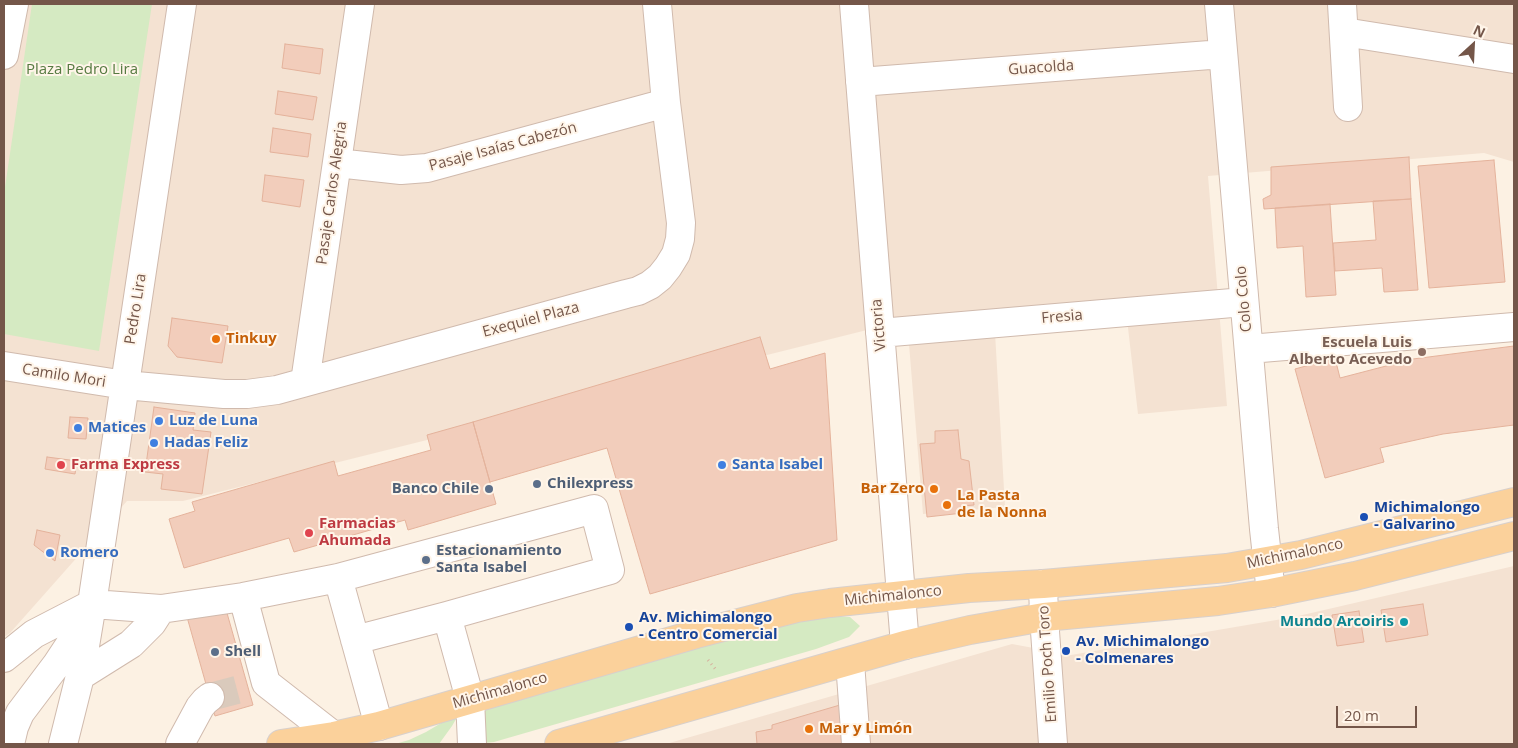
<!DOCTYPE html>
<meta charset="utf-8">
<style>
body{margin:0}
#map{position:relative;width:1518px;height:748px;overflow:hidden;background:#fcf1e3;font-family:"Open Sans",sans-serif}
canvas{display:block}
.frame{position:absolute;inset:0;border:5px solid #745649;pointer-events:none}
.north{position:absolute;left:1448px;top:20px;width:50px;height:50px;-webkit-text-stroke:4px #fff5e9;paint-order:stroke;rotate:25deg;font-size:14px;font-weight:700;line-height:20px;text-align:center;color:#745649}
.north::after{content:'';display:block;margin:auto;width:18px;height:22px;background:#745649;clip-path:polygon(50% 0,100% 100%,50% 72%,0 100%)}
.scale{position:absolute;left:1336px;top:706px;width:81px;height:22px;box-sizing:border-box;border:2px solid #745649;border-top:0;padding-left:6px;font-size:15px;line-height:18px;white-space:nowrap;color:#745649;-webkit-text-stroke:4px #fff5e9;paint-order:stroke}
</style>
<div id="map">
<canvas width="1518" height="748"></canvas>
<div class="frame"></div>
<div class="north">N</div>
<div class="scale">20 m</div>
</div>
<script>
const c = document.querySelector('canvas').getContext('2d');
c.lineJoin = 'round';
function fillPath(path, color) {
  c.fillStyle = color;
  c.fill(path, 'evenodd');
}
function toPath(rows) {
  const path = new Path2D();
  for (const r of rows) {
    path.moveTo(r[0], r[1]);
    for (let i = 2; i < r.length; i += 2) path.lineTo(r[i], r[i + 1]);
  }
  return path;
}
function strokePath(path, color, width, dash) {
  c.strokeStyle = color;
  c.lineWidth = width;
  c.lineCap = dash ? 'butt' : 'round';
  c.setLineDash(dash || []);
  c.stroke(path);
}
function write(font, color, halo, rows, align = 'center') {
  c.font = font + ' "Open Sans",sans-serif';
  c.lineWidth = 4;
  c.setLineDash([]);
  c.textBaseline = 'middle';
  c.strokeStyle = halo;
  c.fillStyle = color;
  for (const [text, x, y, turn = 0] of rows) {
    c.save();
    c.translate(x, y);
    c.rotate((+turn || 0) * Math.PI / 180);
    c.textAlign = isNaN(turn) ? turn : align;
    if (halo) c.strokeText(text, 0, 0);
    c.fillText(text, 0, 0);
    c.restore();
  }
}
const residential = toPath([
 [4,4,1514,4,1514,162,1484,153,1208,176,1227,406,1138,414,1125,302,994,315,1005,507,923,514,907,320,183,501,127,501,10,633,4,637],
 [1514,566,1514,744,666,744,1012,644,1071,655,1294,617]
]);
const green = toPath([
 [32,4,152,4,99,351,4,334,4,194],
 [830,616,850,617,860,626,849,637,816,649,494,742,484,743,479,707,785,623],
 [459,714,452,726,439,744,395,744,409,740,426,732,443,722,448,717]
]);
const building = toPath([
 [285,44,323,49,320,74,282,68,285,44],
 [278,91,317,97,313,120,275,114,278,91],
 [273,128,311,134,308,157,270,152,273,128],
 [1409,157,1411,199,1264,209,1263,199,1271,195,1271,167,1409,157],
 [1494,160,1505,282,1429,288,1418,166,1494,160],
 [265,175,304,180,300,207,262,201,265,175],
 [1411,199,1418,290,1384,292,1382,268,1335,271,1333,243,1376,240,1373,201,1411,199],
 [1330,204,1336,295,1306,297,1303,246,1277,248,1275,208,1330,204],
 [172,318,228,326,222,363,177,357,168,346,172,318],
 [760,337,770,369,825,353,837,540,650,594,607,448,490,482,473,422,760,337],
 [1514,346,1514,425,1443,434,1380,448,1384,462,1325,478,1295,369,1335,358,1340,378,1413,359,1514,346],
 [154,407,195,413,193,430,211,432,202,494,161,489,163,474,145,472,154,407],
 [70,417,88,418,86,439,68,438,70,417],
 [473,422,496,504,408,530,405,520,294,552,289,538,184,568,169,519,195,511,192,502,334,461,338,476,431,450,427,435,473,422],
 [958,430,961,459,969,461,974,505,962,506,963,513,927,517,920,444,935,443,935,431,958,430],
 [47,457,77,461,75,474,45,469,47,457],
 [37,530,60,535,55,561,34,545,37,530],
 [1423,604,1428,635,1386,642,1381,610,1423,604],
 [225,606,253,705,215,716,187,617,225,606],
 [1359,611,1364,642,1337,646,1332,615,1359,611],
 [840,705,843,744,757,744,756,732,772,729,772,725,840,705]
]);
const minorTunnel = toPath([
 [210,697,248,687]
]);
const path = toPath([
 [708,660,717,671]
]);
const minor = toPath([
 [854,4,905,645],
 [1219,4,1264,529,1271,593],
 [1342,4,1348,107],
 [1344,32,1514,59],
 [4,55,14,4],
 [860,82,1223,54],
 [337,163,401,170,427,168,666,103],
 [880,333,1244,302],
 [1249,349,1514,327],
 [4,366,125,385,224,394,247,394,277,390,626,294,638,291,650,285,660,277,668,267,676,254,680,239,681,223,666,103,657,4],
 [305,382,360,4],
 [338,578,379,726],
 [1043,584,1044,617,1053,744],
 [243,597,266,683,334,736],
 [447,616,470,699,472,744],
 [4,658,34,634,92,604,161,609,243,597,338,578,594,509,610,570,447,616,355,640],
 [850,662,856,744],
 [80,676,131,644,152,623,161,609],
 [10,744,14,727,20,713,57,664,84,623],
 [63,744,80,676,92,604,182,4],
 [180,744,200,707,205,701,210,697]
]);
const major = toPath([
 [281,744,334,736,379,726,696,634,797,608,830,603,969,588,1043,584,1227,568,1301,555,1514,502],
 [559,744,905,645,970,630,1044,617,1218,601,1271,593,1355,576,1514,536]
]);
const markers = [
 [216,339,5,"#e8710a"],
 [1422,352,5,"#8d6e63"],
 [159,421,5,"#3f7fe0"],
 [78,428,5,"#3f7fe0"],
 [154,443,5,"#3f7fe0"],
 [61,465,5,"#e0444e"],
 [722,465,5,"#3f7fe0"],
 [537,484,5,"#5c6f8a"],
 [489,489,5,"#5c6f8a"],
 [934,489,5,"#e8710a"],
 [947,505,5,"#e8710a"],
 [1364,517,5,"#1a4fb4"],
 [309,533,5,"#e0444e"],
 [50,553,5,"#3f7fe0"],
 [426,560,5,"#5c6f8a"],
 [1404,622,5,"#0f9aa8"],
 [629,627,5,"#1a4fb4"],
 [1066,651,5,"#1a4fb4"],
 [215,652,5,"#5c6f8a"],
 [809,729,5,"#e8710a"]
];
const streetNames = [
 ["Guacolda",1041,68,-4],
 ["Pasaje Isaías Cabezón",503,147,-15],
 ["Pasaje Carlos Alegria",332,193,-82],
 ["Colo Colo",1244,299,-95],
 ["Pedro Lira",136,309,-81],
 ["Fresia",1062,317,-5],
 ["Exequiel Plaza",531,320,-15],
 ["Victoria",879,325,-95],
 ["Camilo Mori",64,376,9],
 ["Michimalonco",1295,554,-12],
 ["Michimalonco",893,596,-6],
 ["Emilio Poch Toro",1048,664,-94],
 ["Michimalonco",500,691,-16]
];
const parkNames = [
 ["Plaza Pedro Lira",82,70]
];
const foodNames = [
 ["Tinkuy",226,339],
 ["Bar Zero",924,489,"right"],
 ["La Pasta",957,496],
 ["de la Nonna",957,513],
 ["Mar y Limón",819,729]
];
const educationNames = [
 ["Escuela Luis",1412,343],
 ["Alberto Acevedo",1412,360]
];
const shopNames = [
 ["Luz de Luna",169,421],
 ["Matices",88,428],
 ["Hadas Feliz",164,443],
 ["Santa Isabel",732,465],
 ["Romero",60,553]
];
const healthNames = [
 ["Farma Express",71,465],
 ["Farmacias",319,524],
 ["Ahumada",319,541]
];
const serviceNames = [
 ["Chilexpress",547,484],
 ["Banco Chile",479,489,"right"],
 ["Estacionamiento",436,551],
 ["Santa Isabel",436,568],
 ["Shell",225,652]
];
const transitNames = [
 ["Michimalongo",1374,508],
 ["- Galvarino",1374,525],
 ["Av. Michimalongo",639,618],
 ["- Centro Comercial",639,635],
 ["Av. Michimalongo",1076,642],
 ["- Colmenares",1076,659]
];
const cultureNames = [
 ["Mundo Arcoiris",1394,622]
];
fillPath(residential, '#f4e2d2');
fillPath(green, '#d5eac2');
fillPath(building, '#f2cdbb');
strokePath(building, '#e4b29b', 1);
strokePath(minorTunnel, '#dacabc', 28, [28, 14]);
strokePath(minor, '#d0baad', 30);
strokePath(major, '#d8d0cc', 30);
strokePath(path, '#d6b09e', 3, [1, 4]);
strokePath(minor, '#fff', 28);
strokePath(major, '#fbd19b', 28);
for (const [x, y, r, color] of markers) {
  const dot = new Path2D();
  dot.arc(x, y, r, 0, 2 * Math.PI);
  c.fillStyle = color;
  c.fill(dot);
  strokePath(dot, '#fff5e9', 2);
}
write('15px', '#745649', '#fff5e9', streetNames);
write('15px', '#567a41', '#fff5e9', parkNames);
write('bold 15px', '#c56008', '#fff5e9', foodNames, 'left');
write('bold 15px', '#785e54', '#fff5e9', educationNames, 'right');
write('bold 15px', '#366cbe', '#fff5e9', shopNames, 'left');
write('bold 15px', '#be3a42', '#fff5e9', healthNames, 'left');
write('bold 15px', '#4e5e75', '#fff5e9', serviceNames, 'left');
write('bold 15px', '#164399', '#fff5e9', transitNames, 'left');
write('bold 15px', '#0d838f', '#fff5e9', cultureNames, 'right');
</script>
